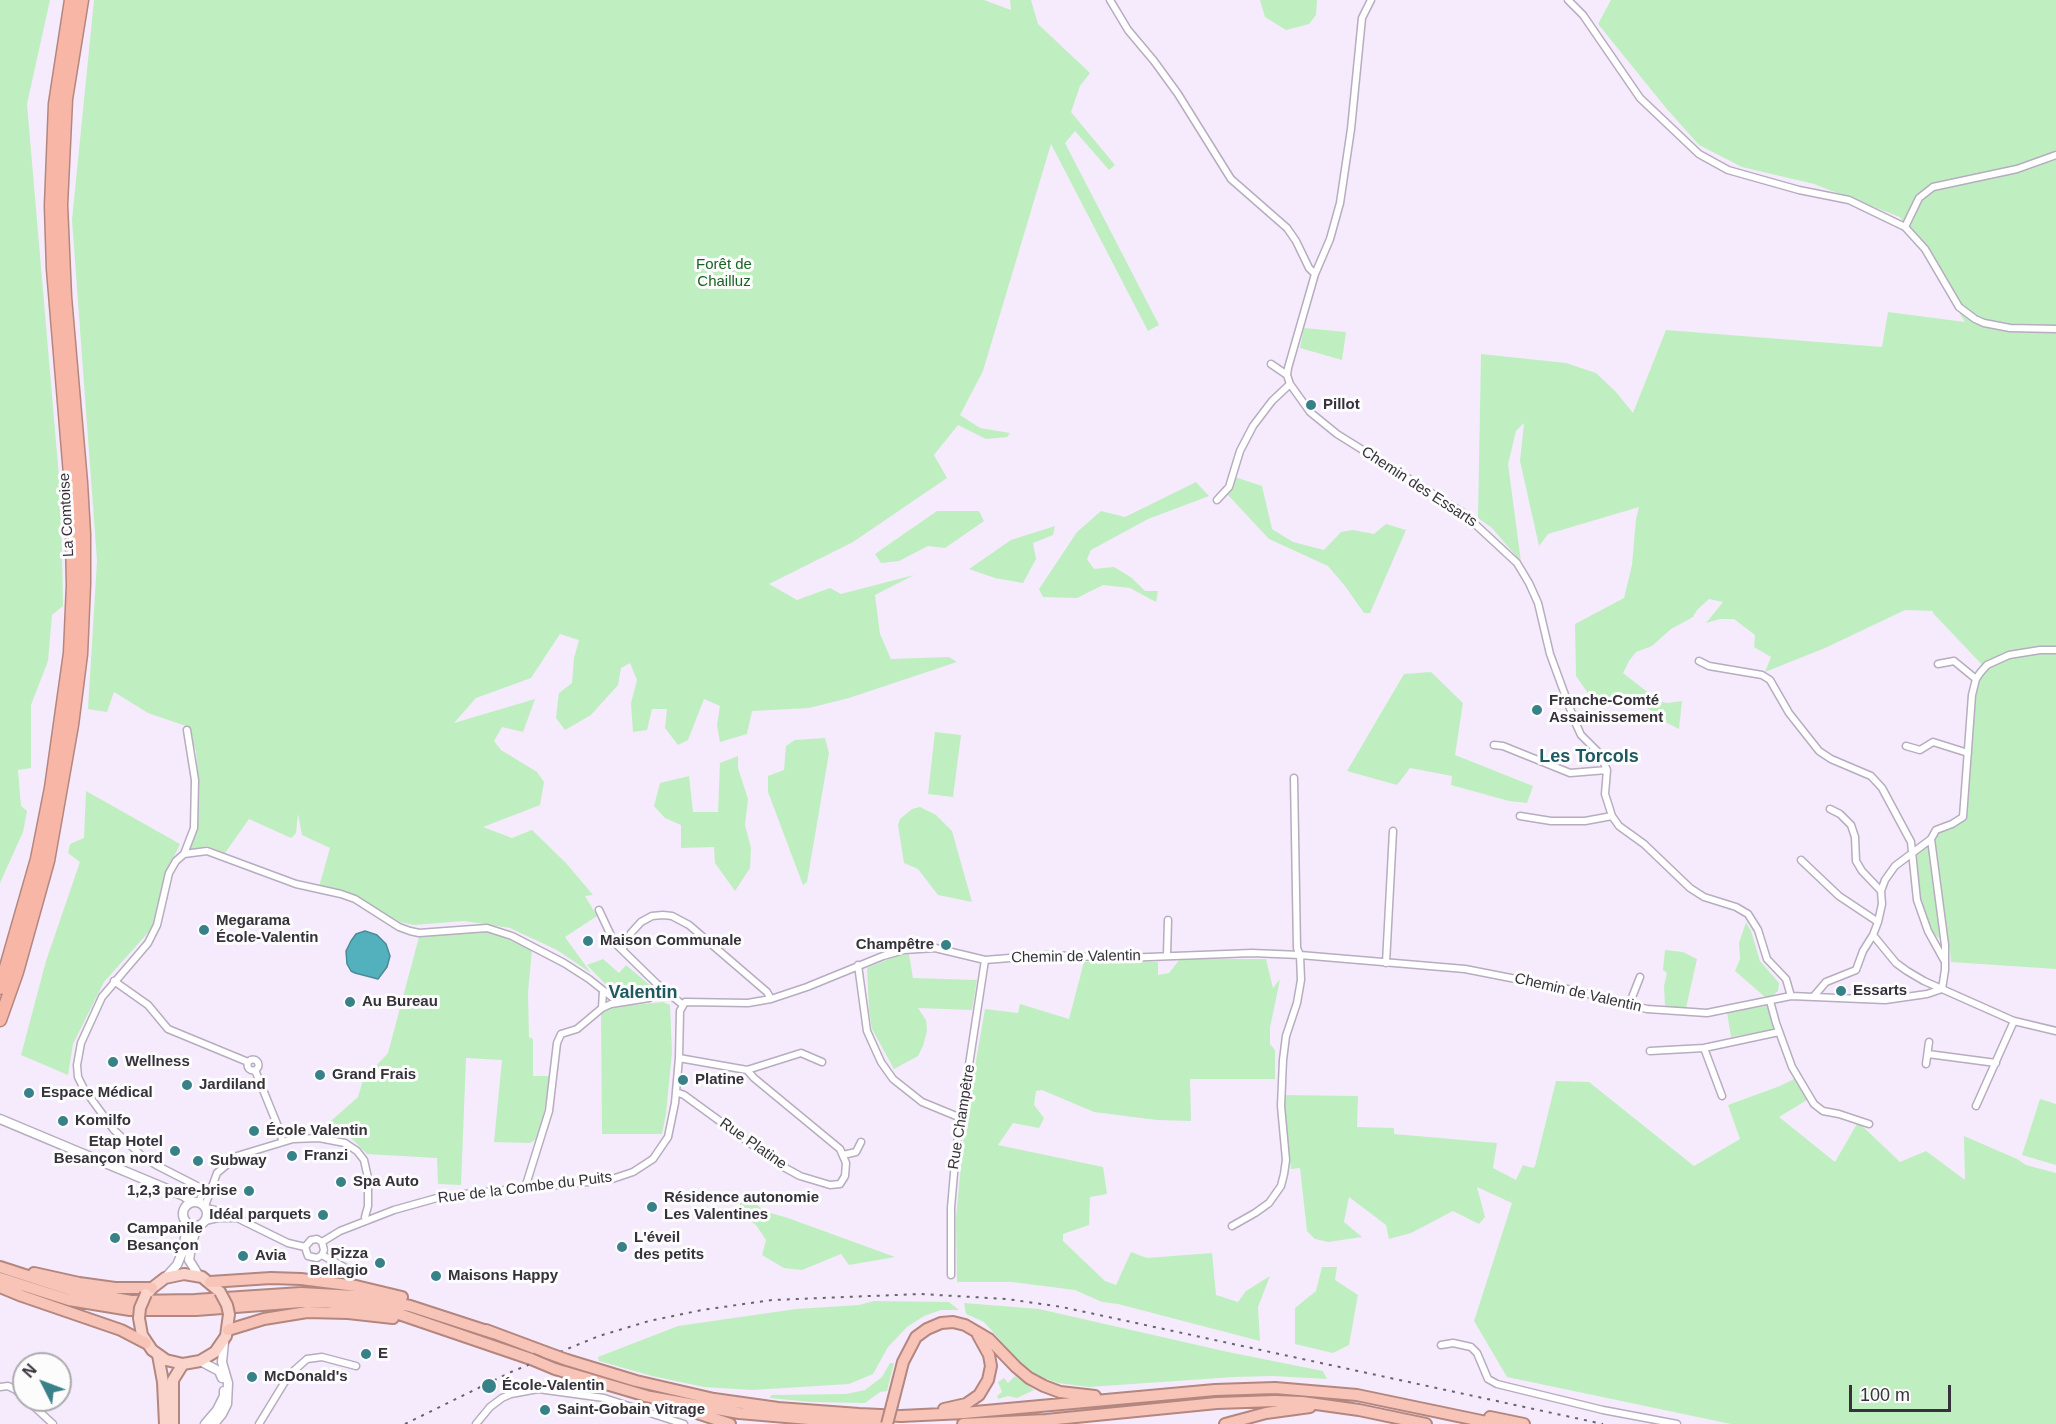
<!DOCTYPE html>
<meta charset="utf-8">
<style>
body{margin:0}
#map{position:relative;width:2056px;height:1424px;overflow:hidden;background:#f5ebfc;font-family:Arial,sans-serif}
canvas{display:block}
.north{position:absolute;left:12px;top:1352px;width:60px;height:60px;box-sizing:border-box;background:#fcfcfc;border:2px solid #adabae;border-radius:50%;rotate:312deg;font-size:16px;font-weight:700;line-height:24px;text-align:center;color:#36313a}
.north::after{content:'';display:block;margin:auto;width:21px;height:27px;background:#398189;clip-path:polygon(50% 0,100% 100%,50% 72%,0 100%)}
.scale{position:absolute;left:1849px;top:1385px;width:102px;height:27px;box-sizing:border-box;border:3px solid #36313a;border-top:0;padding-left:8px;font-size:18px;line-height:21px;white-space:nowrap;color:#36313a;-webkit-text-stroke:4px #fcfcfc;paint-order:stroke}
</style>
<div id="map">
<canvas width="2056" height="1424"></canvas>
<div class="north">N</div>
<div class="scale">100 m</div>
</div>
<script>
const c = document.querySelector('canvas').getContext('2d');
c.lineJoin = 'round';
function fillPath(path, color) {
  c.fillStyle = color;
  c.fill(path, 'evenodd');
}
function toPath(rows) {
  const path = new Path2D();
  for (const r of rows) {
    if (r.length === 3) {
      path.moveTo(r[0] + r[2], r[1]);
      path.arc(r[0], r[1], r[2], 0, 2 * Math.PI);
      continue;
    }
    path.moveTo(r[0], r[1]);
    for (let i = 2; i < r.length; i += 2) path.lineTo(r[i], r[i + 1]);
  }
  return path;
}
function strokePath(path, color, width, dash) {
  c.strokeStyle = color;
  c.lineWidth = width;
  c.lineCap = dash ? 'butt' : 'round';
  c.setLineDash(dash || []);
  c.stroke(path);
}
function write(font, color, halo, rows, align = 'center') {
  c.font = font + ' Arial,sans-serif';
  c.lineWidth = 6;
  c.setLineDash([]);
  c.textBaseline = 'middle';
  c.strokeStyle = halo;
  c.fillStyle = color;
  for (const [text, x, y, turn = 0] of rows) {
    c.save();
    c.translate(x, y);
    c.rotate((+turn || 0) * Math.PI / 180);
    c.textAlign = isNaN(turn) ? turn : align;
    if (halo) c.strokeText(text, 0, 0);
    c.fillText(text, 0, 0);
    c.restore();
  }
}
const green = toPath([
 [0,0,50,0,27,104,61,500,63,606,52,615,48,661,31,705,31,768,18,770,21,806,27,811,23,832,0,883],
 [94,0,984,0,1011,10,1010,0,1031,0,1038,24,1090,73,1080,86,1071,112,1115,165,1109,170,1075,131,1065,143,1159,325,1148,331,1051,144,983,371,960,415,980,428,1010,433,1007,437,986,439,958,425,934,455,947,478,853,542,769,584,797,600,830,588,841,594,914,575,875,595,880,634,891,659,949,657,957,662,849,698,809,708,752,711,747,734,720,742,717,725,720,706,704,699,688,740,678,745,665,728,667,709,652,709,647,730,633,732,631,703,637,680,630,663,621,668,618,685,591,715,565,730,556,718,559,693,572,683,574,658,579,640,560,634,531,678,476,698,454,723,535,699,523,732,502,727,494,741,501,750,537,772,544,782,540,805,483,827,512,838,532,830,566,863,593,895,585,896,597,916,565,937,591,973,557,950,510,928,464,921,414,925,400,922,346,892,319,887,330,848,302,835,298,814,296,833,291,838,249,819,225,853,207,846,189,850,197,827,199,790,196,751,186,726,148,713,114,692,107,712,88,709,97,561,72,220],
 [1260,0,1317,0,1316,15,1309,24,1286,30,1265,17],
 [1611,0,2056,0,2056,969,1951,962,1950,949,1922,922,1911,856,1935,834,1967,818,1977,681,1986,669,1933,613,1933,611,1905,610,1825,648,1765,672,1771,657,1754,647,1755,635,1734,619,1720,619,1706,623,1723,602,1709,599,1697,610,1693,617,1671,629,1652,646,1636,652,1629,661,1623,673,1659,701,1667,703,1682,701,1679,729,1667,723,1629,694,1620,694,1596,705,1576,676,1575,624,1624,598,1632,565,1636,519,1639,507,1548,534,1539,546,1520,461,1524,423,1516,431,1508,464,1521,562,1492,528,1478,518,1481,354,1566,363,1596,373,1616,392,1633,413,1666,330,1882,347,1888,312,1965,322,1900,217,1814,184,1742,167,1699,145,1666,108,1598,24],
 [1304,328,1346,332,1342,360,1300,348],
 [1235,477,1262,486,1272,529,1293,542,1324,550,1341,532,1353,530,1374,534,1386,524,1406,530,1370,613,1364,613,1345,586,1328,566,1269,539,1228,495],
 [1196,482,1209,496,1148,519,1091,550,1087,559,1094,569,1114,567,1132,578,1145,591,1158,591,1156,602,1130,588,1103,585,1077,598,1043,597,1039,589,1077,532,1101,511,1125,517],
 [937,511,979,511,984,521,945,548,928,546,899,561,881,563,875,554],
 [1055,526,1053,535,1033,543,1036,559,1023,583,995,578,969,569,1011,540],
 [1431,672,1463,703,1455,755,1533,786,1527,803,1509,801,1451,785,1452,776,1410,768,1397,785,1347,771,1404,674],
 [935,732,961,735,953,797,928,794],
 [825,738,829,753,807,882,803,885,768,792,768,776,784,770,786,746,795,740],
 [738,756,738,768,748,799,745,825,751,848,750,868,735,891,715,863,714,847,681,848,681,825,665,818,654,806,660,783,689,776,693,812,718,812,720,763],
 [86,791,180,844,166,873,154,926,104,982,73,1044,68,1075,21,1055,46,961,80,862,68,853,70,844,84,838],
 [920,807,936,815,952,831,972,902,938,895,918,869,904,863,898,825,900,819,912,809],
 [1746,922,1751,931,1760,961,1779,983,1778,991,1772,996,1765,997,1735,971,1740,959,1739,943],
 [487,930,532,950,528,992,529,1037,533,1039,533,1076,550,1076,542,1125,537,1139,530,1143,494,1142,502,1060,466,1058,461,1185,438,1184,437,1158,367,1154,348,1135,323,1128,358,1097,363,1080,388,1053,419,937],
 [1665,950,1683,952,1697,959,1686,1008,1665,1006,1664,986,1667,973,1663,970],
 [909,954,913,978,977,980,972,1010,918,1008,926,1020,927,1031,923,1046,918,1056,894,1069,872,1029,869,1011,867,968,896,956],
 [603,959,619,973,626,965,652,987,651,993,625,998,606,989,608,987,587,965],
 [1180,959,1266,959,1273,988,1280,979,1270,1028,1270,1044,1275,1050,1275,1079,1190,1079,1191,1121,1157,1120,1094,1112,1042,1090,1036,1091,1034,1105,1044,1118,1039,1128,1013,1123,998,1145,1103,1167,1107,1194,1090,1197,1089,1225,1063,1234,1063,1241,1105,1281,1116,1285,1131,1252,1147,1258,1212,1253,1216,1295,1238,1302,1246,1291,1270,1276,1258,1307,1260,1341,1118,1304,1102,1302,1075,1290,1012,1282,957,1282,956,1218,965,1124,985,1009,1018,1013,1020,1004,1069,1019,1084,962,1158,962,1158,975,1169,973],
 [663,1002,670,1005,672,1052,666,1114,662,1134,602,1134,601,1012,613,1007],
 [1766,1006,1770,1009,1775,1029,1731,1037,1727,1012],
 [1794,1079,1807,1100,1779,1117,1835,1162,1858,1122,1900,1162,1926,1151,1965,1180,1964,1136,2017,1159,2026,1165,2056,1173,2056,1424,1731,1424,1507,1377,1474,1321,1512,1203,1477,1187,1485,1217,1479,1224,1453,1211,1411,1233,1389,1239,1386,1225,1349,1197,1344,1222,1362,1237,1328,1242,1315,1239,1307,1231,1300,1168,1291,1169,1282,1095,1358,1096,1357,1127,1394,1128,1394,1134,1497,1143,1493,1168,1516,1180,1523,1165,1533,1168,1535,1166,1556,1081,1589,1082,1694,1166,1740,1139,1728,1105,1780,1086],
 [2040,1099,2056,1104,2056,1165,2022,1155],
 [743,1200,753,1201,764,1211,788,1218,895,1257,849,1265,841,1254,802,1270,784,1268,762,1255,766,1240,756,1225,741,1214,738,1207],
 [1322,1267,1337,1267,1335,1280,1358,1295,1349,1345,1333,1353,1295,1344,1295,1308,1316,1291],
 [874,1301,949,1302,959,1310,941,1310,924,1316,907,1327,888,1347,873,1374,849,1384,752,1390,704,1387,652,1376,599,1361,598,1357,678,1326,796,1309,859,1305],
 [964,1303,1039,1309,1228,1352,1323,1371,1327,1379,1273,1376,1234,1377,1089,1387,1058,1383,1037,1376,1017,1359,984,1322,966,1314],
 [890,1363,894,1363,887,1391,880,1392,865,1403,811,1402,770,1398,771,1395,846,1394,865,1390,882,1377],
 [1015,1376,1034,1390,1017,1398,1008,1396,998,1399,997,1396,1002,1392,998,1382,1004,1378,1008,1383]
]);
const water = toPath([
 [365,931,377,935,386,944,390,956,387,967,378,979,355,973,351,971,347,964,346,951,351,941,356,934,365,931]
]);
const minor = toPath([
 [1110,0,1128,30,1154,61,1178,94,1231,179,1287,228,1296,241,1309,268,1315,274],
 [1371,0,1362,18,1351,129,1340,203,1330,239,1315,274,1288,368,1287,375,1290,384,1310,412,1337,434,1462,512,1517,563,1529,583,1538,603,1550,654,1575,722,1581,735,1600,754,1607,770,1605,794,1612,816,1619,826,1644,844,1690,888,1704,897,1736,907,1748,914,1758,930,1767,959,1786,979,1791,996],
 [1568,0,1583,15,1640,98,1699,154,1728,170,1799,190,1849,200,1905,227,1925,249,1959,307,1975,319,1984,323,2010,328,2056,329],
 [1905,227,1919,198,1933,187,2017,169,2056,155],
 [1271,364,1287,375],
 [1217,500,1229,487,1240,451,1253,426,1272,401,1290,384],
 [1699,661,1709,666,1762,675,1770,680,1789,713,1819,751,1831,759,1871,776,1882,788,1911,842,1917,900,1928,931,1944,960],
 [1938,664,1954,661,1976,679],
 [1494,745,1503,746,1570,773,1607,770],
 [1906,746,1920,750,1933,742,1968,753],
 [1830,809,1840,814,1851,825,1855,837,1856,861,1862,871,1881,891],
 [1520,816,1551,821,1585,821,1612,816],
 [184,854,194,828,195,780,187,730],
 [1801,860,1839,896,1878,922],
 [599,910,614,942,656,983,683,1005],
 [1873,935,1896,963,1907,971,1924,981,1942,989,1945,970,1945,945,1931,839],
 [622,950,631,933,641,922,652,916,663,915,672,916,689,925,767,992,771,999],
 [1167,955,1168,920],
 [1386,963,1393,831],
 [858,965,867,1031,881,1062,893,1079,922,1102,961,1118],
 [114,981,148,1005,168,1029,248,1062],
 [1814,996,1826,982,1856,970,1863,951,1873,935,1878,922,1882,904,1881,891,1885,880,1895,866,1931,839,1936,830,1952,824,1963,817,1972,695,1976,679,1980,673,1987,665,2009,655,2040,650,2056,650],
 [1770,1001,1776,1023,1792,1067,1814,1104,1823,1111,1839,1114,1869,1124],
 [1629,1005,1640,977],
 [602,1008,603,991],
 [1704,1048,1722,1096],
 [1650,1051,1704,1048,1779,1032],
 [1928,1054,1996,1063],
 [679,1058,747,1070,801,1053,822,1062],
 [253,1065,5.5],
 [1926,1064,1929,1042],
 [255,1070,281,1134,282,1141],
 [676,1092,684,1095,780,1165,800,1176,830,1185,840,1184,845,1176,846,1163,840,1149,754,1078,747,1070],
 [1976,1106,2014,1021],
 [843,1155,856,1152,861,1142],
 [525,1188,549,1111,557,1043,561,1034,577,1029,602,1008,611,1004,649,998,662,989],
 [199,1202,203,1192,201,1188,156,1165,142,1156,114,1130,84,1089,78,1077,77,1065,81,1043,102,997,148,943,157,925,169,873,176,861,184,854,207,851,296,884,341,894,355,899,399,927,410,931,419,933,487,928,512,936,564,963,589,979,618,1002],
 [205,1206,217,1173,237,1156,293,1139,319,1138,345,1143,357,1151,364,1160,368,1178,368,1206,365,1217,366,1221],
 [206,1208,227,1213,288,1243,305,1247],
 [205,1221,218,1218,234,1218],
 [1232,1226,1255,1213,1269,1203,1281,1186,1284,1174,1286,1160,1281,1106,1283,1060,1286,1036,1297,1003,1301,980,1300,955,1297,948,1294,778],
 [322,1242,340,1231,394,1210,444,1196,609,1180,633,1172,653,1159,668,1137,675,1103,679,1058,680,1011,685,1002,748,1003,771,999,807,987,883,956,904,950,935,948,985,960,1047,955,1123,958,1252,953,1300,955,1465,969,1572,990,1647,1009,1707,1013,1791,996,1885,1000,1927,994,1942,989,2014,1021,2056,1031],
 [305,1247,308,1256,317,1258,322,1255,324,1250,322,1242],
 [305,1247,311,1240,317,1239,322,1242],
 [322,1255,351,1271],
 [951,1275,951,1208,956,1150,985,960],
 [1441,1345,1453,1343,1471,1347,1477,1353,1488,1379,1497,1384,1603,1410,1677,1424],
 [0,1387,8,1386,16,1390,24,1397],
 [27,1400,53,1424],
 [259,1424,289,1375,307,1359,322,1357,356,1366],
 [476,1424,490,1407,502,1398,511,1394,538,1389,604,1398,684,1424]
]);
const tertiary = toPath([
 [0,1119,184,1196,192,1202],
 [195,1214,12],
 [198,1226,192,1241,189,1260,199,1276],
 [165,1278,177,1265,182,1253,186,1233,185,1221],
 [200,1361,219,1371,222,1378],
 [205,1424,217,1410,224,1396,224,1391],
 [214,1424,222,1414,227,1404,228,1383,222,1362,224,1342]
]);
const primary = toPath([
 [147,1294,152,1288,165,1278,184,1274,202,1277,220,1292],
 [139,1318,142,1335,152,1350,166,1360,183,1364,200,1361,215,1352,226,1336,229,1314],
 [158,1355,163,1382,165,1424],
 [173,1424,173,1380,183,1364]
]);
const trunk = toPath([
 [0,1267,71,1290,131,1301,195,1300,301,1293,355,1296,410,1306,493,1333],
 [34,1273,79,1283,115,1288,152,1288],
 [0,1278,69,1300,130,1310,196,1310,301,1302,328,1302,368,1307,396,1313,531,1359],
 [210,1282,271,1278,301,1279,356,1286,402,1297],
 [0,1287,22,1296,121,1330,146,1343],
 [228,1330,264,1319,307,1312,348,1313,393,1318],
 [486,1330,545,1352],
 [567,1360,636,1381,714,1399,778,1408,859,1414,901,1416,964,1413,1215,1390,1275,1388,1357,1395,1496,1424],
 [555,1369,650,1397],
 [645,1396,739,1413,832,1421,887,1424],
 [892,1405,903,1362,916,1337,927,1329,941,1323,953,1322,965,1325,989,1339,1016,1367,1029,1378,1044,1386,1060,1392,1095,1396],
 [682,1408,730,1424],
 [944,1409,966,1404,979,1395,988,1380,991,1366,989,1355,978,1335],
 [1490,1417,1524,1424],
 [963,1424,1046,1420,1217,1403,1275,1401,1302,1402,1359,1410,1426,1424],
 [1225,1424,1266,1413,1310,1407]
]);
const motorway = toPath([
 [0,988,37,859,51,788,70,653,73,585,71,487,53,269,51,206,55,104,71,0],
 [0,1020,17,972,48,861,72,725,81,654,84,584,84,534,81,483,65,297,61,205,66,99,82,0]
]);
const rail = toPath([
 [405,1424,511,1372,599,1336,649,1321,702,1310,772,1300,920,1294,1007,1299,1062,1307,1603,1424]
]);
const primaryBridge = toPath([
 [220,1292,227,1305,229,1314],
 [139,1318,140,1308,146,1294]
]);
const trunkBridge = toPath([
 [545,1352,567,1360],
 [531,1359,555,1369],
 [887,1424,892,1405]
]);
const markers = [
 [1311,405,6,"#398189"],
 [1537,710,6,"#398189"],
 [204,930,6,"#398189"],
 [588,941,6,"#398189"],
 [946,945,6,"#398189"],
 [1841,991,6,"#398189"],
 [350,1002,6,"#398189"],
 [113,1062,6,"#398189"],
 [320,1075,6,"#398189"],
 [683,1080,6,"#398189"],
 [187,1085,6,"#398189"],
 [29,1093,6,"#398189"],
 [63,1121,6,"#398189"],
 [254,1131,6,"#398189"],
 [175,1151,6,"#398189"],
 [292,1156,6,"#398189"],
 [198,1161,6,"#398189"],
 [341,1182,6,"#398189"],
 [249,1191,6,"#398189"],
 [652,1207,6,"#398189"],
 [323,1215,6,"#398189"],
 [115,1238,6,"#398189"],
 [622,1247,6,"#398189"],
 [243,1256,6,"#398189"],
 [380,1263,6,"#398189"],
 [436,1276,6,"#398189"],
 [366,1354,6,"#398189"],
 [252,1377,6,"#398189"],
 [489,1386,8,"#398189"],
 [545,1410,6,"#398189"]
];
const parkNames = [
 ["Forêt de",724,265],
 ["Chailluz",724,282]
];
const poiNames = [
 ["Pillot",1323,405],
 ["Franche-Comté",1549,701],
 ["Assainissement",1549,718],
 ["Megarama",216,921],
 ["École-Valentin",216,938],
 ["Maison Communale",600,941],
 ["Champêtre",934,945,"right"],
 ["Essarts",1853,991],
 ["Au Bureau",362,1002],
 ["Wellness",125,1062],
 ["Grand Frais",332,1075],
 ["Platine",695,1080],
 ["Jardiland",199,1085],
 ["Espace Médical",41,1093],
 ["Komilfo",75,1121],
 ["École Valentin",266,1131],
 ["Etap Hotel",163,1142,"right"],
 ["Besançon nord",163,1159,"right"],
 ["Franzi",304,1156],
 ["Subway",210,1161],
 ["Spa Auto",353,1182],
 ["1,2,3 pare-brise",237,1191,"right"],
 ["Résidence autonomie",664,1198],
 ["Les Valentines",664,1215],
 ["Idéal parquets",311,1215,"right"],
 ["Campanile",127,1229],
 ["Besançon",127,1246],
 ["L'éveil",634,1238],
 ["des petits",634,1255],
 ["Pizza",368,1254,"right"],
 ["Bellagio",368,1271,"right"],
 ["Avia",255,1256],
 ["Maisons Happy",448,1276],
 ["E",378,1354],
 ["McDonald's",264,1377],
 ["École-Valentin",502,1386],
 ["Saint-Gobain Vitrage",557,1410]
];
const streetNames = [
 ["Chemin des Essarts",1419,487,33],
 ["La Comtoise",67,515,-93],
 ["Chemin de Valentin",1076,957,-1],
 ["Chemin de Valentin",1578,993,13],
 ["Rue Champêtre",962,1117,-81],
 ["Rue Platine",753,1144,35],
 ["Rue de la Combe du Puits",525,1188,-7]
];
const quarterNames = [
 ["Les Torcols",1589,757],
 ["Valentin",643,993]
];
fillPath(green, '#bfefc0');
fillPath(water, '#53b1bd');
strokePath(water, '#4a8b96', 1.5);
strokePath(minor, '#b7acc0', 9);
strokePath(tertiary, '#b7acc0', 11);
strokePath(primary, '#b38780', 14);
strokePath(trunk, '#b38780', 14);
strokePath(motorway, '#b38780', 15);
strokePath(minor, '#fff', 6);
strokePath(tertiary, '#fff', 8);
strokePath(primary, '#fad3ca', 10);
strokePath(trunk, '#f8c4b8', 10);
strokePath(motorway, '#f7b6a6', 12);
strokePath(rail, '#69636e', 2, [3, 6]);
strokePath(primaryBridge, '#b38780', 14, []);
strokePath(trunkBridge, '#b38780', 14, []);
strokePath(primaryBridge, '#fad3ca', 10);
strokePath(trunkBridge, '#f8c4b8', 10);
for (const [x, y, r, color] of markers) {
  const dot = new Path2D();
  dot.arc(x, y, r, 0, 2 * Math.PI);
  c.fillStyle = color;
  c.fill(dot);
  strokePath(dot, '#fcfcfc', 2);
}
write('15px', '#1a6324', '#fcfcfc', parkNames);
write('bold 15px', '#36313a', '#fcfcfc', poiNames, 'left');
write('15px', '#36313a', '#fcfcfc', streetNames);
write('bold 18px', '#1f5960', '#fcfcfc', quarterNames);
</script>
